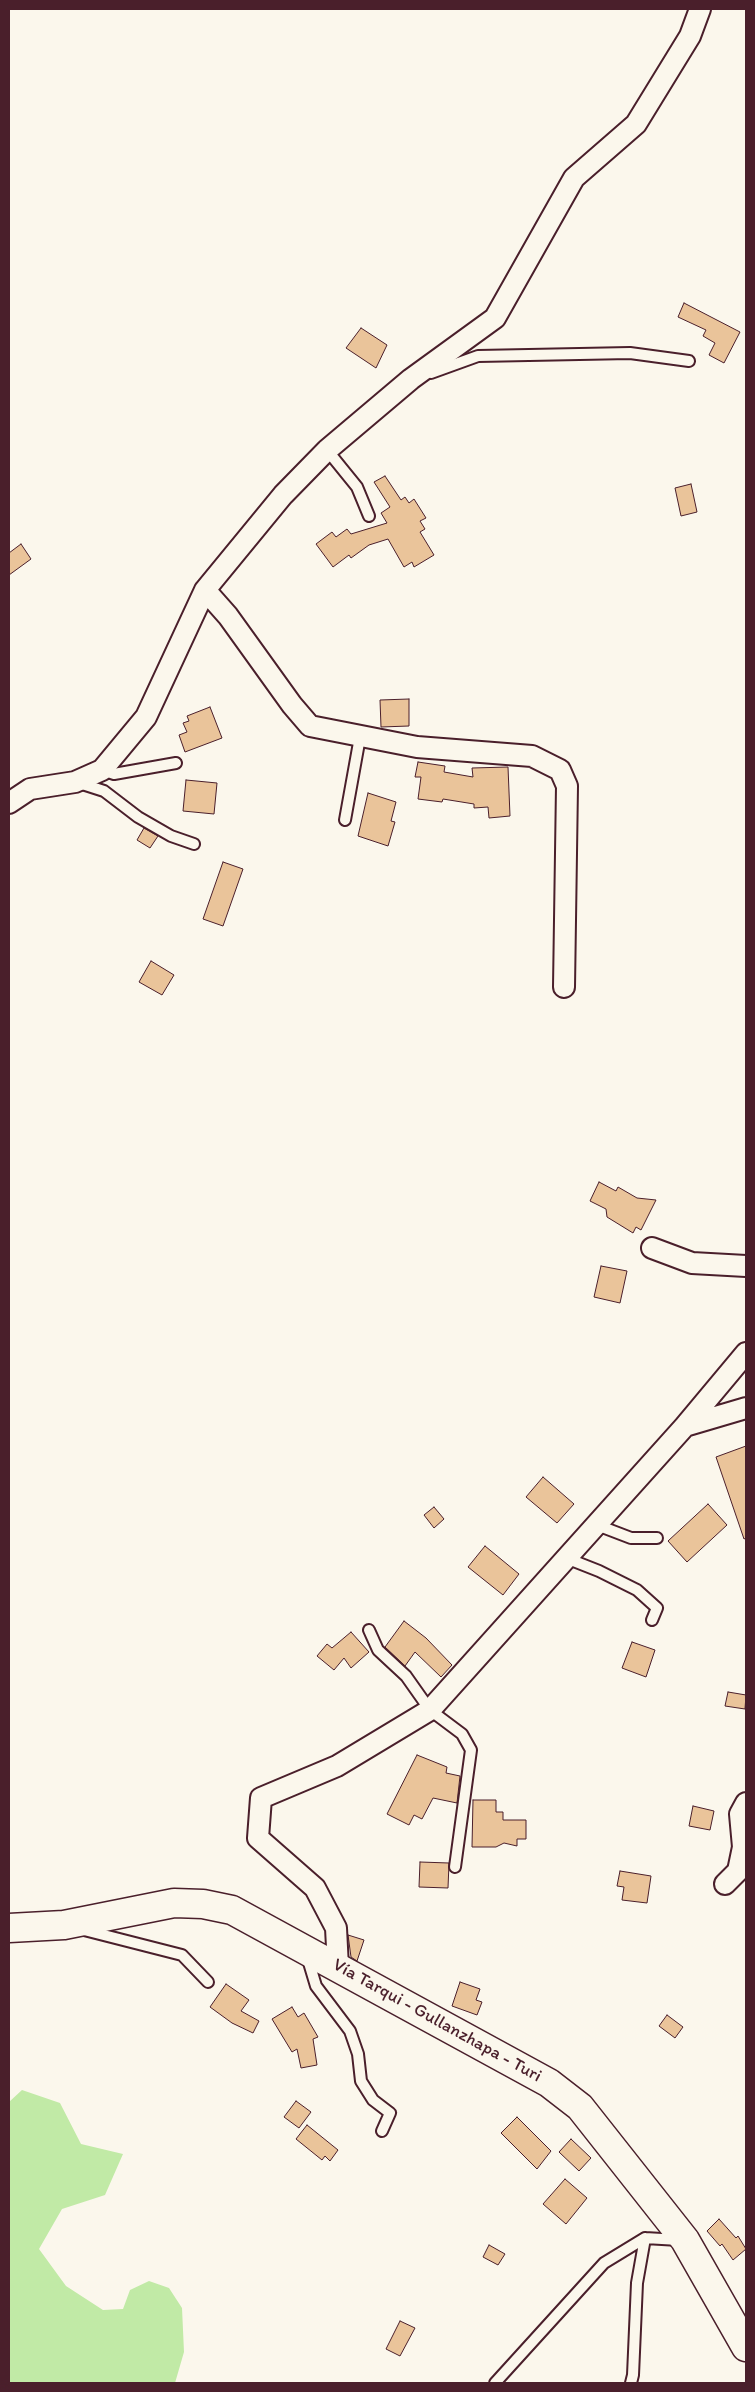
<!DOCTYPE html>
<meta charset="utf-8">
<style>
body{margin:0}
#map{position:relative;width:755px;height:2392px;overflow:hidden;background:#fbf7ec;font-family:Itim,sans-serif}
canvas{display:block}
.frame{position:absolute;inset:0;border:10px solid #4a1f2b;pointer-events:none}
</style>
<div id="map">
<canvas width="755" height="2392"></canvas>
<div class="frame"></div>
</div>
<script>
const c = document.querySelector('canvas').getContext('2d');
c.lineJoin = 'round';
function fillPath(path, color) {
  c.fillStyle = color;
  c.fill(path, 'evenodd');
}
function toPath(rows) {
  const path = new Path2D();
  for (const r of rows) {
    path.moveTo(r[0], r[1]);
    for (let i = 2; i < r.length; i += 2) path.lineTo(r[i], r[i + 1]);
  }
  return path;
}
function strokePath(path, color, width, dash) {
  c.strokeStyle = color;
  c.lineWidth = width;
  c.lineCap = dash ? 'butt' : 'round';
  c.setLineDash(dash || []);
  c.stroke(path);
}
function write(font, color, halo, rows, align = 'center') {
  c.font = font + ' Itim,sans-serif';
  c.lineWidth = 4;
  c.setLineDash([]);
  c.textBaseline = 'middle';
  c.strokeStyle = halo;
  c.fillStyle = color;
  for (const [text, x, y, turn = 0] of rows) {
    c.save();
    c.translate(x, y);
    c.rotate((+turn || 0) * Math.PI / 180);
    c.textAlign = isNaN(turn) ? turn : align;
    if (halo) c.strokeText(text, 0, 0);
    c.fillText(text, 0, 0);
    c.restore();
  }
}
const green = toPath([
 [22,2090,60,2103,81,2144,123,2154,105,2195,62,2209,39,2249,66,2286,103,2310,123,2309,130,2290,149,2281,169,2288,182,2308,184,2352,175,2383,9,2383,9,2102]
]);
const building = toPath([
 [684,303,740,332,724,363,709,355,715,343,703,336,706,330,678,317,684,303],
 [361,328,387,345,376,368,346,348,361,328],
 [385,476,401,500,405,497,409,503,414,499,426,518,420,521,425,529,420,532,434,555,414,567,412,562,404,567,388,539,369,545,351,558,349,555,333,567,316,544,332,532,336,537,347,529,351,534,387,523,381,513,390,507,374,482,385,476],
 [691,484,697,512,681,516,675,488,691,484],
 [21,544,31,559,9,575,9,553,21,544],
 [409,699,409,726,381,727,380,700,409,699],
 [210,707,222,738,185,752,179,735,187,732,183,723,189,721,187,716,210,707],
 [418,762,445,766,444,772,473,777,472,768,508,767,510,816,489,818,488,807,474,808,474,804,443,799,442,802,418,799,421,777,415,777,418,762],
 [186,780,217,783,214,814,183,811,186,780],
 [368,793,396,802,391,821,395,822,388,846,358,836,368,793],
 [144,828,158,836,150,848,137,840,144,828],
 [223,862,243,869,223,926,203,919,223,862],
 [151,961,174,975,162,995,139,982,151,961],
 [599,1182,616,1191,618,1187,637,1198,656,1200,641,1230,636,1227,633,1233,607,1217,606,1209,590,1201,599,1182],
 [601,1266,627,1271,620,1303,594,1297,601,1266],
 [746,1446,746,1538,744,1539,716,1457,746,1446],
 [543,1477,574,1504,557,1523,526,1497,543,1477],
 [708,1504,727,1525,687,1562,668,1541,708,1504],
 [434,1507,444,1519,434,1528,424,1515,434,1507],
 [485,1546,519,1574,503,1595,468,1567,485,1546],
 [404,1621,426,1638,452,1665,441,1677,415,1652,405,1666,385,1647,404,1621],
 [351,1632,369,1652,351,1668,344,1658,334,1670,317,1656,327,1644,332,1648,351,1632],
 [632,1642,655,1650,646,1677,622,1668,632,1642],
 [728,1692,746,1695,745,1709,725,1706,728,1692],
 [417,1755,447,1767,446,1773,460,1776,457,1803,433,1798,422,1819,414,1815,409,1825,387,1814,417,1755],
 [473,1800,496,1800,496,1812,503,1812,503,1820,526,1820,526,1839,517,1839,517,1846,504,1843,496,1847,472,1847,473,1800],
 [693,1806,714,1811,710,1830,689,1826,693,1806],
 [420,1862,449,1863,448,1888,419,1887,420,1862],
 [620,1871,651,1876,647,1903,622,1900,624,1887,617,1886,620,1871],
 [348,1935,364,1940,357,1961,351,1957,348,1935],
 [460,1982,480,1989,476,2000,482,2002,477,2015,452,2006,460,1982],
 [226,1984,249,2000,241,2011,259,2021,253,2033,232,2023,210,2007,226,1984],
 [292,2007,298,2017,304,2013,318,2037,313,2039,317,2065,301,2068,297,2049,292,2052,272,2019,292,2007],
 [667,2015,683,2027,675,2038,659,2026,667,2015],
 [296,2101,311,2112,299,2128,284,2117,296,2101],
 [517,2117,551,2151,537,2169,501,2133,517,2117],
 [307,2125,338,2150,330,2161,325,2156,322,2160,296,2139,307,2125],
 [571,2139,591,2158,579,2171,559,2152,571,2139],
 [565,2179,587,2198,566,2224,543,2204,565,2179],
 [719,2219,736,2238,738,2236,746,2249,733,2260,722,2244,720,2246,707,2231,719,2219],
 [489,2245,505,2254,498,2265,483,2257,489,2245],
 [400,2321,415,2328,400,2356,386,2349,400,2321]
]);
const service = toPath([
 [431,373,478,356,630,353,689,361],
 [327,450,357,487,369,516],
 [102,770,114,774,176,763],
 [76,782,104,791,138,817,171,836,194,844],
 [345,820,360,737],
 [597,1525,631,1538,657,1538],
 [566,1558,599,1571,637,1590,657,1608,652,1620],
 [369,1630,378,1650,406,1676,430,1710,462,1734,471,1750,455,1867],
 [84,1930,182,1955,208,1982],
 [307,1956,316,1986,350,2031,358,2054,361,2081,373,2100,390,2113,382,2131],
 [495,2383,604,2263,645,2238,679,2240],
 [631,2383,633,2375,637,2283,645,2238]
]);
const minor = toPath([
 [205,590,228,616,292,705,310,726,417,747,532,756,560,770,567,786,564,987],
 [9,803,30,789,75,782,102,770,146,717,205,590,283,495,327,450,411,379,495,318,574,178,636,124,690,36,700,9],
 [652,1248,692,1263,746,1266],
 [685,1426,746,1353],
 [725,1884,738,1871,743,1847,740,1814,746,1803],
 [338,1967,336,1928,315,1888,258,1838,261,1798,337,1766,430,1710,685,1426,746,1408]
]);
const secondary = toPath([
 [9,1928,64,1925,174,1903,203,1904,232,1910,549,2083,580,2107,685,2240,746,2347]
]);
const streetNames = [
 ["Vía Tarqui - Gullanzhapa - Turi",437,2021,29]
];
fillPath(green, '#c1eaa6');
fillPath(building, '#eac49a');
strokePath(building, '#4a1f2b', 1);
strokePath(service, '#4a1f2b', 14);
strokePath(minor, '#4a1f2b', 24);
strokePath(secondary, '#4a1f2b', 31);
strokePath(service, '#fbf7ec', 10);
strokePath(minor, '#fbf7ec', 20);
strokePath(secondary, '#fbf7ec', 28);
write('18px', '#4a1f2b', '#fbf7ec', streetNames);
</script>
